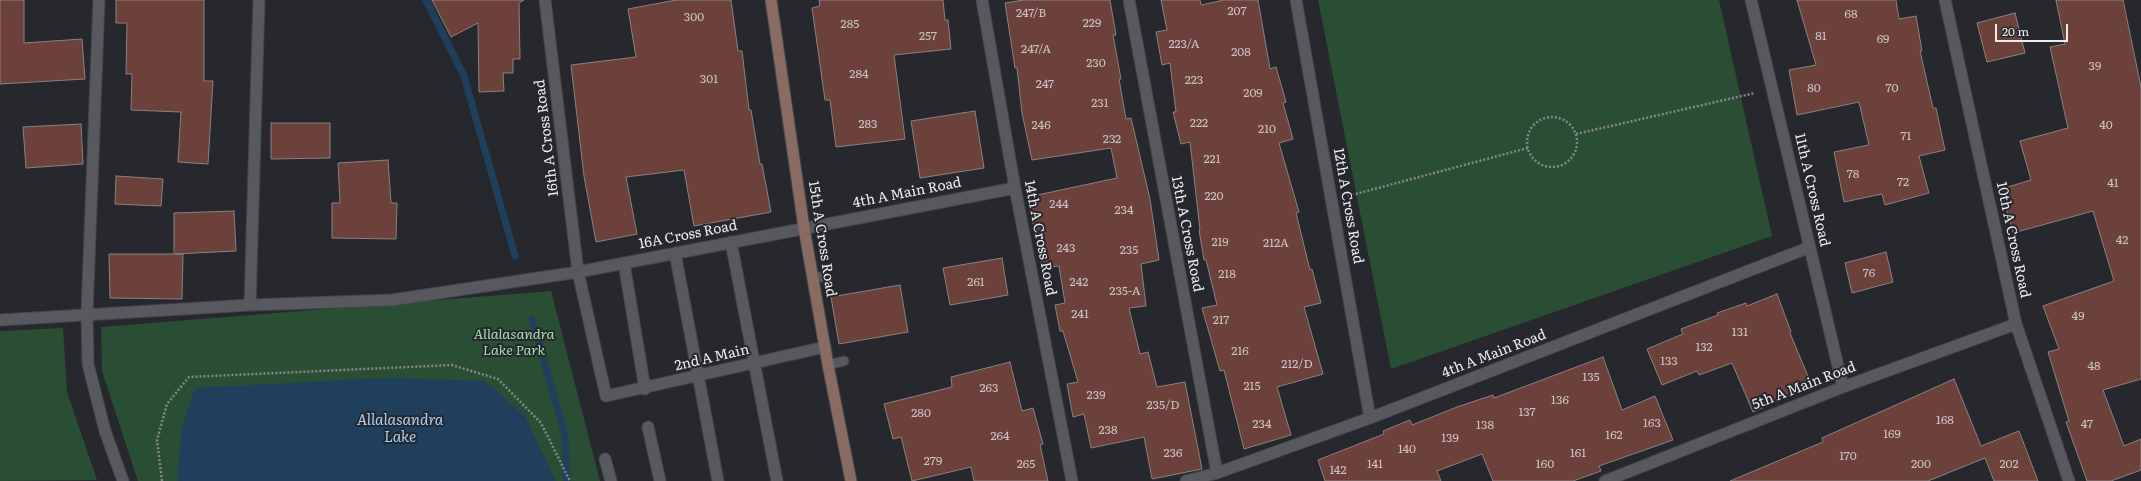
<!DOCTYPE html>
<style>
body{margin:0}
#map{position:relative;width:2141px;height:481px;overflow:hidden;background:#26282d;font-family:Literata,serif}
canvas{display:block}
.scale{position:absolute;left:1995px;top:24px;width:73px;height:18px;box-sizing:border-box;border:2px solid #ecedf0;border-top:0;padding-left:5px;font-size:12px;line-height:14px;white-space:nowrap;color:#ecedf0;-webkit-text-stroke:3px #26282d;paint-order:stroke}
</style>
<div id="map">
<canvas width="2141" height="481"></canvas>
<div class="scale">20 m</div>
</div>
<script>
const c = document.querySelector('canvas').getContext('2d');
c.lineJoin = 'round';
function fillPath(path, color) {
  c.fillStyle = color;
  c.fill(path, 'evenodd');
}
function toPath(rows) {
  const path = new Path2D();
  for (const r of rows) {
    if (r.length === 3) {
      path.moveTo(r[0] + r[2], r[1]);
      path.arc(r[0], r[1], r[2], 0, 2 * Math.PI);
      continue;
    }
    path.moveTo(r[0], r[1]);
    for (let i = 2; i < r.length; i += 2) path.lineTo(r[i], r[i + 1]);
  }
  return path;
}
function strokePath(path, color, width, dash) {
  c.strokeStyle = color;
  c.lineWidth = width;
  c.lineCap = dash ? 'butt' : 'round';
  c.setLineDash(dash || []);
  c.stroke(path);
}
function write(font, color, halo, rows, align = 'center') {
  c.font = font + ' Literata,serif';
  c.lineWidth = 4;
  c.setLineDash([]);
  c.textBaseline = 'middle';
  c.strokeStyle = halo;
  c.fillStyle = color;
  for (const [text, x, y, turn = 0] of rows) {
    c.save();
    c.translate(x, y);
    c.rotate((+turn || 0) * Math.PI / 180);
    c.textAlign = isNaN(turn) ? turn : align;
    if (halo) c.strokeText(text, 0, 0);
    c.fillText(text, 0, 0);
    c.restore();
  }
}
const green = toPath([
 [1318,0,1719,0,1772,236,1391,369],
 [551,291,600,481,138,481,102,371,101,327],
 [63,328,67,392,97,480,0,481,0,331]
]);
const water = toPath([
 [383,378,485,381,525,416,556,481,177,481,182,428,195,388]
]);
const stream = toPath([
 [426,0,464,76,515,256],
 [532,319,565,435,567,481]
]);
const building = toPath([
 [0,0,24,0,24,43,82,39,85,79,0,84,0,0],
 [116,0,204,0,204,81,213,81,208,164,178,162,181,112,131,110,132,74,126,74,127,23,116,23,116,0],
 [432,0,524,0,519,3,520,59,513,59,513,73,503,73,504,91,479,92,478,23,451,37,432,0],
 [676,0,731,0,738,51,742,51,749,110,751,110,760,164,762,164,771,212,694,226,684,170,626,177,637,234,596,242,584,176,571,65,636,57,628,9,676,0],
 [819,0,943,0,945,20,948,20,951,49,894,55,905,139,836,147,830,100,825,100,812,8,820,6,819,0],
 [1024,0,1110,0,1116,35,1113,35,1121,79,1119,79,1126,119,1131,118,1150,199,1159,260,1141,264,1146,306,1129,308,1140,354,1148,352,1157,387,1185,382,1202,469,1152,479,1144,437,1091,448,1084,414,1073,417,1067,384,1078,382,1063,331,1060,331,1055,305,1065,303,1059,266,1042,268,1035,224,1033,224,1028,197,1117,178,1111,148,1032,160,1022,113,1017,68,1015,68,1005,3,1024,0],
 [1161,0,1200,0,1201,5,1224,0,1258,0,1270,69,1276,67,1286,102,1283,103,1293,139,1279,143,1299,212,1296,213,1310,270,1312,269,1321,303,1304,307,1323,374,1277,387,1291,435,1244,449,1224,370,1220,371,1202,308,1217,305,1206,260,1204,260,1199,230,1200,230,1190,142,1181,144,1173,112,1176,112,1170,63,1162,65,1156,32,1167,30,1161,0],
 [1797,0,1896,0,1899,19,1916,16,1922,51,1920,51,1933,108,1936,108,1945,150,1919,156,1929,193,1885,205,1882,194,1844,202,1834,152,1869,145,1859,102,1797,115,1789,70,1816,65,1797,0],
 [2056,0,2123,0,2141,87,2141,379,2103,390,2124,446,2141,439,2141,470,2111,481,2087,481,2066,422,2069,421,2048,352,2059,349,2043,306,2114,281,2093,211,2013,233,2001,189,2031,180,2020,141,2068,128,2050,47,2065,44,2056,0],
 [2015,13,2025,53,1987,62,1977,23,2015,13],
 [975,111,984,168,920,178,911,121,975,111],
 [271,123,330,123,330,158,271,159,271,123],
 [81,124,83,164,26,168,23,127,81,124],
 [388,160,391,203,397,203,396,239,332,238,332,203,340,203,338,163,388,160],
 [116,176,163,179,161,206,115,204,116,176],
 [234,211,236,251,175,254,183,254,182,299,110,298,109,254,174,254,174,213,234,211],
 [1886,252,1893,282,1852,293,1845,263,1886,252],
 [1002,258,1008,295,950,305,943,268,1002,258],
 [900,285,908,332,839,344,831,297,900,285],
 [1777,294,1791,332,1790,333,1812,386,1753,412,1732,363,1699,375,1697,371,1662,385,1647,349,1683,334,1681,329,1718,315,1717,313,1746,303,1747,306,1777,294],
 [1603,357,1622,410,1655,396,1673,440,1599,466,1601,471,1573,481,1493,481,1482,454,1437,471,1441,481,1325,481,1318,460,1384,434,1383,431,1410,420,1412,425,1457,407,1493,395,1494,398,1603,357],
 [1010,362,1022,411,1033,408,1043,444,1040,445,1048,481,974,481,971,467,912,481,901,437,893,439,884,404,952,387,951,377,1010,362],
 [1954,379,1981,446,2019,431,2038,481,1994,481,1985,458,1928,481,1730,481,1823,442,1822,438,1954,379]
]);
const path = toPath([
 [1552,142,25],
 [1576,134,1755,93],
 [1348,196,1528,148],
 [162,481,157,440,167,404,189,377,452,365,498,379,541,423,570,481]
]);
const service = toPath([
 [813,278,826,276],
 [828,365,844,361]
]);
const minor = toPath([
 [545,0,578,272,606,396,825,347],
 [982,0,1015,188,1072,481],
 [1129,0,1217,473],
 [1296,0,1370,418],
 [1751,0,1843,387],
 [1945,0,2016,324,2069,481],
 [731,242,777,481],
 [675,253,718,481],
 [624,263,645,389],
 [250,305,259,0],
 [0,320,250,305,392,300,578,272,1015,188],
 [648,427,660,481],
 [605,459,611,481],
 [1186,481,1217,473,1370,418,1810,247],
 [1605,481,1843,387,2016,324]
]);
const tertiary = toPath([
 [99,0,87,313,88,364,105,431,123,481]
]);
const secondary = toPath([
 [771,0,804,228,828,365,851,481]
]);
const numberNames = [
 ["207",1237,11],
 ["247/B",1031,13],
 ["68",1851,14],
 ["300",694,17],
 ["229",1092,23],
 ["285",850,24],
 ["257",928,36],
 ["81",1821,36],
 ["69",1883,39],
 ["223/A",1184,44],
 ["247/A",1036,49],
 ["208",1241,52],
 ["230",1096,63],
 ["39",2095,66],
 ["284",859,74],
 ["301",709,79],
 ["223",1194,80],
 ["247",1045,84],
 ["80",1814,88],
 ["70",1892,88],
 ["209",1253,93],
 ["231",1100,103],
 ["222",1199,123],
 ["283",868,124],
 ["246",1041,125],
 ["40",2106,125],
 ["210",1267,129],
 ["71",1906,136],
 ["232",1112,139],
 ["221",1212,159],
 ["78",1853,174],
 ["72",1903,182],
 ["41",2113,183],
 ["220",1214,196],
 ["244",1059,204],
 ["234",1124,210],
 ["42",2122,240],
 ["219",1220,242],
 ["212A",1276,243],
 ["243",1066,248],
 ["235",1129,250],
 ["76",1869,273],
 ["218",1227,274],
 ["261",976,282],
 ["242",1079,282],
 ["235-A",1125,291],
 ["241",1080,314],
 ["49",2078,316],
 ["217",1221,320],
 ["131",1740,332],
 ["132",1704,347],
 ["216",1240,351],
 ["133",1669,361],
 ["212/D",1297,364],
 ["48",2094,366],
 ["135",1591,377],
 ["215",1252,386],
 ["263",989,388],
 ["239",1096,395],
 ["136",1560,400],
 ["235/D",1163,405],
 ["137",1527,412],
 ["280",921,413],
 ["168",1945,420],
 ["163",1652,423],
 ["234",1262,424],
 ["47",2087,424],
 ["138",1485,425],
 ["238",1108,430],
 ["169",1892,434],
 ["162",1614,435],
 ["264",1000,436],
 ["139",1450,438],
 ["140",1407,449],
 ["236",1173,453],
 ["161",1578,453],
 ["170",1848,456],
 ["279",933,461],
 ["265",1026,464],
 ["141",1375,464],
 ["160",1545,464],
 ["200",1921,464],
 ["202",2009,464],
 ["142",1338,470]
];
const streetNames = [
 ["16th A Cross Road",547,138,-97],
 ["11th A Cross Road",1812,190,77],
 ["4th A Main Road",907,193,-11],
 ["12th A Cross Road",1348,206,80],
 ["13th A Cross Road",1187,234,79],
 ["16A Cross Road",688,235,-11],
 ["14th A Cross Road",1040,238,79],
 ["15th A Cross Road",822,239,81],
 ["10th A Cross Road",2013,240,78],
 ["4th A Main Road",1494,354,-21],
 ["2nd A Main",712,358,-13],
 ["5th A Main Road",1804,386,-21]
];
const parkNames = [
 ["Allalasandra",514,335],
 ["Lake Park",514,351]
];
const waterNames = [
 ["Allalasandra",400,421],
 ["Lake",400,438]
];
fillPath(green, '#2a4e33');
fillPath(water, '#1f3f5d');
strokePath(stream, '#1f3f5d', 7);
fillPath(building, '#6d413b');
strokePath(building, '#898281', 1);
strokePath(service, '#44464a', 11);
strokePath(minor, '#44464a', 13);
strokePath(tertiary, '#44464a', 13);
strokePath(secondary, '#44464a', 13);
strokePath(path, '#85878b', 2.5, [2, 2]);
strokePath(service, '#58595f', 9);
strokePath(minor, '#58595f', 11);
strokePath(tertiary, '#58595f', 11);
strokePath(secondary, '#896b62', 11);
write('12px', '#ccc2c3', null, numberNames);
write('14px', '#ecedf0', '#26282d', streetNames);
write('italic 14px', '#9fdfae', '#26282d', parkNames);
write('italic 15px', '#a4cffa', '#26282d', waterNames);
</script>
